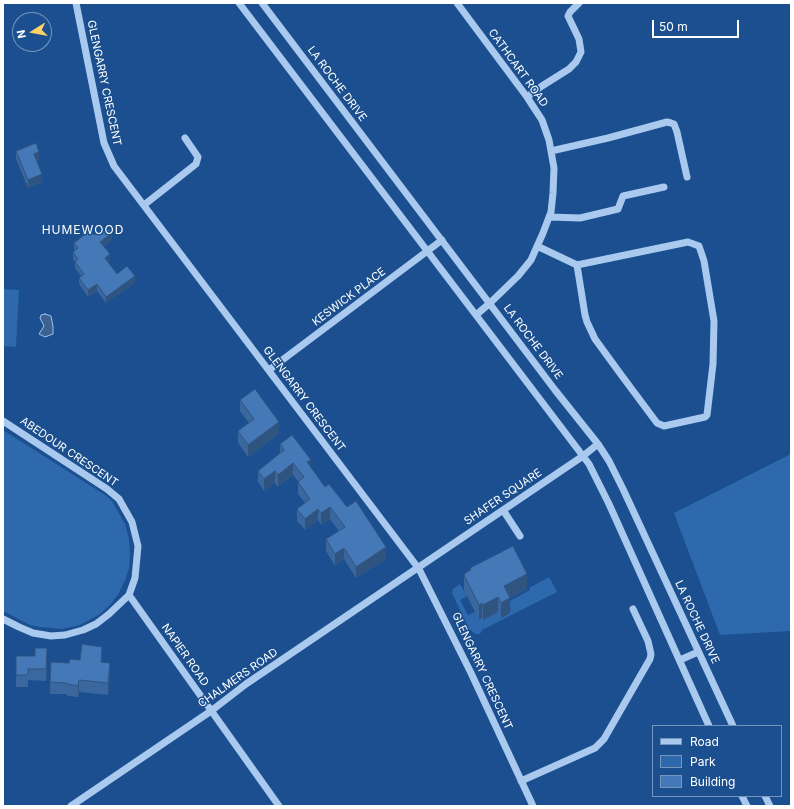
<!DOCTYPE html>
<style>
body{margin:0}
#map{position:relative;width:794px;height:809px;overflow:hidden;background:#1b4f8f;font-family:Inter,sans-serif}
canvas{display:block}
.frame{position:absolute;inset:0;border:4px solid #fff;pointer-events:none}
.legend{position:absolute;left:652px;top:725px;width:130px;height:72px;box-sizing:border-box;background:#1b4f8f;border:1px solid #7695bc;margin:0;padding:5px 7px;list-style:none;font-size:12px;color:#fff}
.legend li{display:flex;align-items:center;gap:8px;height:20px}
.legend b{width:20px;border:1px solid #7695bc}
.north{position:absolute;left:12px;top:12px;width:40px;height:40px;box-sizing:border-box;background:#1b4f8f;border:1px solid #7695bc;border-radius:50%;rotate:259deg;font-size:11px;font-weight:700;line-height:16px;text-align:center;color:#fff}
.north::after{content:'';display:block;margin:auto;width:14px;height:18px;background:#ffd166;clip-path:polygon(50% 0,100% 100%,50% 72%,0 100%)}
.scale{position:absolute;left:652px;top:20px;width:87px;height:18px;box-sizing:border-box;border:2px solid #fff;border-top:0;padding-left:5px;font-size:12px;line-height:14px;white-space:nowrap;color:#fff;-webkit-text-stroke:3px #1b4f8f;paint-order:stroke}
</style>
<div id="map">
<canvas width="794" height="809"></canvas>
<div class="frame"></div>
<ul class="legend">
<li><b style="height:5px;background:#a9c9ee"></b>Road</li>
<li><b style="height:11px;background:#2e69ad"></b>Park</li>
<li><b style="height:11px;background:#4478b7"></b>Building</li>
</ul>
<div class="north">N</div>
<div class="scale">50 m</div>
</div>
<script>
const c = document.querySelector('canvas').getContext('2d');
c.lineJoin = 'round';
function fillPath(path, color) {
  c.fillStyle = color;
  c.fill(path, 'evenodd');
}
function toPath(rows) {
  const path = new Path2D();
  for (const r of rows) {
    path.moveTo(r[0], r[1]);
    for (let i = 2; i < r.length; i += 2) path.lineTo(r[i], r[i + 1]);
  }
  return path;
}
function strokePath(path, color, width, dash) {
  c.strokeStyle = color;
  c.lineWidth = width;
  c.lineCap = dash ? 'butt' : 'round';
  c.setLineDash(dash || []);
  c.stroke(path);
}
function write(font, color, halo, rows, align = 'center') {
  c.font = font + ' Inter,sans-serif';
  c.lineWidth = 3;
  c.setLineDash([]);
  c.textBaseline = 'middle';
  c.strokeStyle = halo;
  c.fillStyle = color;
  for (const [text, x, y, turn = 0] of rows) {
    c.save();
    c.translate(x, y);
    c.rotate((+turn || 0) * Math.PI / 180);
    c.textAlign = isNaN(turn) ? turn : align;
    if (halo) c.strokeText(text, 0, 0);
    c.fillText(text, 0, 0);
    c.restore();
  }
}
const green = toPath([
 [3,289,19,290,16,347,3,346],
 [3,430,105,495,112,501,125,524,129,539,130,555,129,569,125,580,119,593,110,605,100,614,80,625,62,629,40,627,30,625,3,611],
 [791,451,791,631,720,635,674,513,791,454],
 [549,577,557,592,482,630,480,634,476,634,469,629,452,593,453,589,460,584,467,596,460,600,468,615,475,612,479,619,498,612,511,609,508,602,530,590,529,588]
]);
const water = toPath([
 [45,314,51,316,53,327,53,334,45,337,39,334,44,326,40,318,41,315,45,314]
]);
const minor = toPath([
 [76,3,104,143,114,166,419,569,471,673,533,806],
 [239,3,589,464,609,504,709,726],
 [262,3,555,390,598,444,609,461,623,489,733,726],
 [457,3,527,97,542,120,549,140,554,168,553,193,551,212,543,233,531,260,518,276,490,303,476,315],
 [527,97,542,86,569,69,576,62,581,52,579,39,568,16,570,12,579,3],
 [551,151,608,138,667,122,671,123,674,124,677,132,687,177],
 [144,205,196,164,198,157,185,138],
 [549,217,580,218,618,209,623,196,664,187],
 [537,246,577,265,688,242,699,246,704,261,714,321,713,364,707,415,705,417,664,426,657,423,622,376,595,339,587,322,585,315,577,265],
 [269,370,442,240],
 [3,421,107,489,119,499,132,522,138,546,135,578,129,595,109,614,96,624,83,630,65,635,51,636,33,633,19,627,3,619],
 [503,510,520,536],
 [129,595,279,806],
 [680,660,698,652],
 [521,781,595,748,604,739,650,659,651,654,648,641,633,609],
 [742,796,747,806],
 [765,796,770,806],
 [71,806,211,711,246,684,583,456,598,444]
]);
const wall = toPath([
 [16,151,39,160,37,161,42,182,28,188,16,159],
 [94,235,112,240,104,246,110,261,108,262,117,274,135,283,106,303,97,291,88,297,79,284,79,278,81,276,75,268,75,262,73,259,73,252,75,251,74,249,74,243],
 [240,400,279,434,248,457,238,443,238,431,249,423,240,411],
 [280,444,311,467,325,487,386,559,356,578,344,559,335,566,326,551,326,539,339,531,330,519,321,525,318,520,305,530,297,521,297,509,305,503,298,494,298,481,293,475,278,487,275,483,264,491,258,482,258,471,280,453],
 [470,568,527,589,510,598,510,613,501,618,498,612,483,620,482,618,479,620,464,590,464,575,465,575,465,573,470,570],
 [102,658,102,662,110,675,108,695,79,692,78,697,67,696,67,694,50,694,50,682,69,663,80,660],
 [47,660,46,681,28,680,28,687,16,687,16,675]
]);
const shadedWall = toPath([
 [39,152,39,160,34,162,34,154],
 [42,174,42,182,28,188,28,180],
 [112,233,112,240,100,248,100,242],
 [110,254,110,261,105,265,105,258],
 [135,276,135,283,106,303,106,297],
 [97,284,97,291,88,297,88,290],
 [279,422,279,434,248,457,248,445],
 [311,460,311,472,307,462],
 [293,463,293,475,278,487,278,475],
 [275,471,275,483,264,491,264,479],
 [330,507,330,519,321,525,321,513],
 [318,509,318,520,305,530,305,519],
 [386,547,386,559,356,578,356,567],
 [344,548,344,559,335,566,335,554],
 [527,574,527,589,504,601,504,586],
 [498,597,498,612,483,620,483,605],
 [510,598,510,613,501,618,501,603],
 [482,603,482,618,479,620,479,605],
 [102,647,102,658,101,674,101,662],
 [110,663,110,675,108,695,108,683],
 [79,680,79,692,78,697,78,686]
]);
const building = toPath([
 [36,143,39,152,34,154,42,174,28,180,16,151,36,143],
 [106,226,112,233,100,242,110,254,105,258,117,274,127,266,135,276,106,297,97,284,88,290,79,278,84,274,75,262,78,259,73,252,78,248,74,243,90,230,94,235,106,226],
 [255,389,279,422,248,445,238,431,254,419,240,400,255,389],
 [292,435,311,460,307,462,325,487,329,484,347,507,356,501,386,547,356,567,344,548,335,554,326,539,345,527,330,507,321,513,318,509,305,519,297,509,310,499,298,482,304,477,293,463,278,475,275,471,264,479,258,471,284,450,280,444,292,435],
 [513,546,527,574,504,586,510,598,501,603,498,597,483,605,482,603,479,605,464,575,465,574,465,573,471,570,470,568,513,546],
 [82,644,102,647,101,662,110,663,108,683,79,680,78,686,67,684,67,683,50,682,51,662,69,663,70,659,80,660,82,644],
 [35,648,47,648,46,669,28,669,28,675,16,675,16,656,35,656,35,648]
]);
const streetNames = [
 ["CATHCART ROAD",518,68,54],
 ["GLENGARRY CRESCENT",104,83,78],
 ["LA ROCHE DRIVE",337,84,53],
 ["KESWICK PLACE",349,297,-37],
 ["LA ROCHE DRIVE",533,342,53],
 ["GLENGARRY CRESCENT",304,399,53],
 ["ABEDOUR CRESCENT",69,452,34],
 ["SHAFER SQUARE",503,497,-34],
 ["LA ROCHE DRIVE",697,622,65],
 ["NAPIER ROAD",185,655,55],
 ["GLENGARRY CRESCENT",482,671,65],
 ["CHALMERS ROAD",238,678,-35]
];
const neighbourhoodNames = [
 ["HUMEWOOD",83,230]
];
fillPath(green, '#2e69ad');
fillPath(water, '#3c6290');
strokePath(water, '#9cc4f0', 1);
strokePath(minor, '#a9c9ee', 7);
fillPath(wall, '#3a679d');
fillPath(shadedWall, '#305480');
fillPath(building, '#4478b7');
strokePath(building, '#305480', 1);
write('11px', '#fff', '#1b4f8f', streetNames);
c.letterSpacing = '1px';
write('12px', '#fff', '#1b4f8f', neighbourhoodNames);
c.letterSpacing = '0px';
</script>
